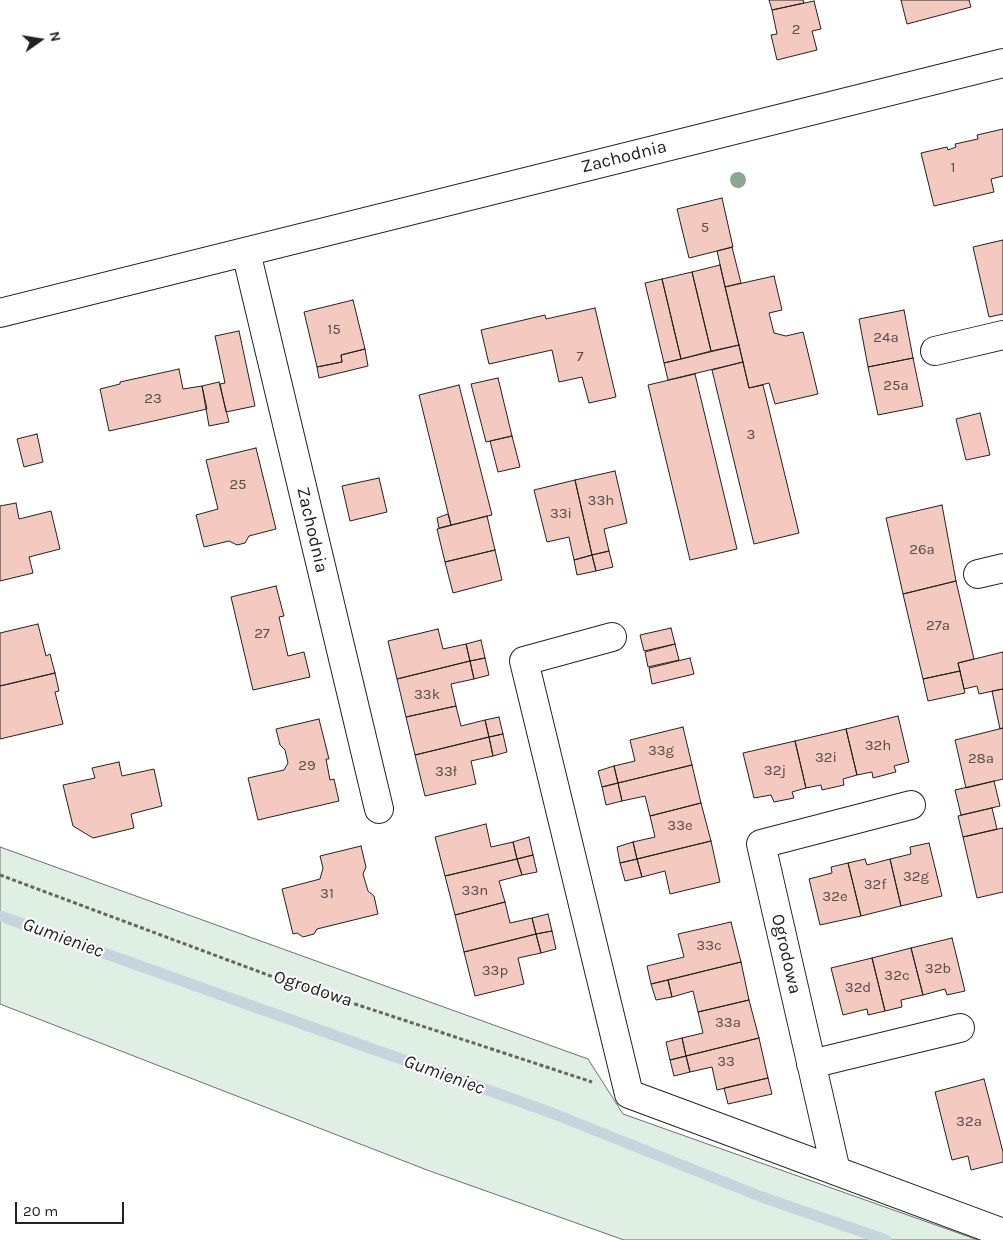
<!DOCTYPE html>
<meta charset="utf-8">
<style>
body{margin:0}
#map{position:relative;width:1003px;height:1240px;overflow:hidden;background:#fff;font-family:Karla,sans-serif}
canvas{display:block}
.north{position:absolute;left:15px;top:15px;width:50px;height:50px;-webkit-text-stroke:4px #fff;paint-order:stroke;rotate:77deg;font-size:14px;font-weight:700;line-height:20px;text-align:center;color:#222}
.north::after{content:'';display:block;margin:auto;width:18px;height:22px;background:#222;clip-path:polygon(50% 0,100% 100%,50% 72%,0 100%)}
.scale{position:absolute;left:15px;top:1202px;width:109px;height:22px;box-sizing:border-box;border:2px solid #222;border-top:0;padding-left:6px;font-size:15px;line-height:18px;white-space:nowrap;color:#222;-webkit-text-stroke:4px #fff;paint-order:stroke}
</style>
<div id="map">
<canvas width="1003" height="1240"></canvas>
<div class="north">N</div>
<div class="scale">20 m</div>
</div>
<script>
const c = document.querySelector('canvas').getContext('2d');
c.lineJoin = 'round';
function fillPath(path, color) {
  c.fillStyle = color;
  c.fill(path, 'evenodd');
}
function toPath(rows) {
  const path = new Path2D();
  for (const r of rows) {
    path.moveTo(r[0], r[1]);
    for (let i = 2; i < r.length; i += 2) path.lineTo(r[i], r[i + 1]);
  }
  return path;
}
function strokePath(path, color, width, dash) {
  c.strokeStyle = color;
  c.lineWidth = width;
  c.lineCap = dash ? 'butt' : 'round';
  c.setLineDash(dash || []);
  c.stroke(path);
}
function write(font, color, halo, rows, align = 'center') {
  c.font = font + ' Karla,sans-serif';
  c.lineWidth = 4;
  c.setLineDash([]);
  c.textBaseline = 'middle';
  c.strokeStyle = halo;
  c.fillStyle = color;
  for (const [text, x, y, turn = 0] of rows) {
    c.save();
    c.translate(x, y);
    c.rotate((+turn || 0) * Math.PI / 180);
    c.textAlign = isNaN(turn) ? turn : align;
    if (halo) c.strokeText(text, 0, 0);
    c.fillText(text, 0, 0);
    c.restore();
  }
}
const green = toPath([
 [0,847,588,1059,623,1114,978,1240,624,1240,427,1170,0,1004,0,847]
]);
const stream = toPath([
 [0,916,552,1113,759,1196,886,1240]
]);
const building = toPath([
 [769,0,803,0,804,3,772,10,769,0],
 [901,0,969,0,971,7,907,24,901,0],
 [814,1,821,29,812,31,817,50,777,60,771,35,777,34,772,10,814,1],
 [1003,129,1003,176,991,179,994,192,934,206,921,153,947,147,948,150,956,147,955,144,978,139,977,135,1003,129],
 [722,198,733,247,689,258,677,209,722,198],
 [1003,240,1003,314,989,317,973,247,1003,240],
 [732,247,741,283,725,287,717,251,732,247],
 [720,265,739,345,711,351,692,272,720,265],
 [692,272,711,351,681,359,662,279,692,272],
 [774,276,782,310,769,313,774,333,786,336,803,332,818,394,775,404,769,383,749,388,725,287,774,276],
 [662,279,681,359,664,363,645,283,662,279],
 [353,300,365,349,341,355,342,362,317,367,304,312,353,300],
 [595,308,616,397,589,403,582,377,559,382,552,350,489,364,481,330,545,315,546,319,595,308],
 [904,310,913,358,868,367,859,319,904,310],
 [239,331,255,406,226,412,220,384,225,383,215,336,239,331],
 [739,345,743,362,668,380,664,363,739,345],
 [365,349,368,366,319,378,317,367,342,362,341,355,365,349],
 [913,358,923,406,878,415,868,367,913,358],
 [743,362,749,388,763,385,799,533,754,544,712,370,743,362],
 [179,369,183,389,202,386,207,409,109,431,100,389,120,384,120,382,179,369],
 [695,374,737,549,690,560,648,385,695,374],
 [498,378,512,436,486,442,471,384,498,378],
 [219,382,229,422,209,426,202,386,219,382],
 [459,385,492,515,451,525,419,395,459,385],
 [980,413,990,455,966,460,956,419,980,413],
 [37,434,43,462,24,467,17,439,37,434],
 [512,436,520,467,498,472,490,441,512,436],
 [256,448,276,529,249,536,245,543,237,545,229,541,204,547,196,515,218,509,206,460,256,448],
 [615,471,627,523,604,529,609,551,592,555,575,480,615,471],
 [379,478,387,512,350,521,342,486,379,478],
 [575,480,592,555,574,560,569,537,547,542,534,490,575,480],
 [16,503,19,519,51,511,60,549,29,557,33,573,0,581,0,506,16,503],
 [942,505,956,581,903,594,886,518,942,505],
 [448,514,451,525,439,528,437,518,448,514],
 [487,516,495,550,445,562,437,529,487,516],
 [495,550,502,580,453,593,445,562,495,550],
 [609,551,613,567,596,571,592,555,609,551],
 [592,555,596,571,577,575,574,560,592,555],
 [956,581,974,659,958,663,960,671,923,679,903,594,956,581],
 [276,586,284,616,279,617,288,656,304,652,310,677,253,690,231,597,276,586],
 [38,624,46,656,50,654,55,673,0,686,0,633,38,624],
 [671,628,675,644,644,651,640,635,671,628],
 [438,629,443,649,466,644,470,661,397,679,388,641,438,629],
 [481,640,485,658,470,661,466,644,481,640],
 [675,644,679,660,648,667,645,652,675,644],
 [1003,652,1003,689,979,694,977,686,964,689,958,663,1003,652],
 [485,658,489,675,474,679,470,661,485,658],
 [690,658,694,674,652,684,649,668,690,658],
 [470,661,474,679,451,684,456,706,406,717,397,679,470,661],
 [960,671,965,693,928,701,923,679,960,671],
 [55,673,59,691,55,692,63,724,0,739,0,686,55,673],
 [1003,689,1003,728,1000,729,992,691,1003,689],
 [456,706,461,726,485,720,489,737,415,755,406,717,456,706],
 [898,716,909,762,894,766,896,772,873,778,872,772,857,775,846,729,898,716],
 [499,717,503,734,489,737,485,720,499,717],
 [319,719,329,759,326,759,330,780,334,779,339,801,258,820,248,778,284,770,288,763,285,750,280,745,276,729,319,719],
 [683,727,692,765,618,783,614,766,635,761,630,740,683,727],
 [1003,728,1003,779,966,788,955,740,1003,728],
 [846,729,857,775,843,779,844,785,822,790,821,785,806,788,795,741,846,729],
 [503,734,507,752,493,756,489,737,503,734],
 [489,737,493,756,471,761,476,784,425,796,415,755,489,737],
 [795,741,806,788,792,792,794,798,774,802,771,795,754,798,743,753,795,741],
 [119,762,122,776,154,769,162,806,131,814,134,828,93,838,73,826,63,785,95,778,92,768,119,762],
 [692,765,701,803,650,816,645,796,622,801,618,783,692,765],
 [614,766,618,783,602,787,598,771,614,766],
 [994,781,1000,806,961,815,955,790,994,781],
 [618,783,622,801,606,805,602,787,618,783],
 [701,803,711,841,637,859,633,842,655,837,650,816,701,803],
 [992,808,997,829,963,837,958,816,992,808],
 [486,824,491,847,513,842,517,859,445,876,435,837,486,824],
 [1003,828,1003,892,977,898,963,837,1003,828],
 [529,837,533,855,517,859,513,842,529,837],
 [711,841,720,882,670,894,665,871,642,877,637,859,711,841],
 [633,842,637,859,620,863,617,847,633,842],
 [929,843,942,896,901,906,890,859,911,854,910,847,929,843],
 [361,846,366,867,363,874,368,891,374,896,378,914,317,929,314,934,303,937,297,933,293,934,282,889,320,879,323,868,320,856,361,846],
 [533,855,537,872,522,875,517,859,533,855],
 [517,859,522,875,499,881,505,902,455,915,445,876,517,859],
 [637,859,642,877,625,881,620,863,637,859],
 [865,859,867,865,890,859,901,906,861,916,848,863,865,859],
 [848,863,861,916,820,925,809,879,832,873,831,867,848,863],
 [505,902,510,923,532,918,536,934,464,952,455,915,505,902],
 [548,914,552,931,536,934,532,918,548,914],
 [731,922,741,962,651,984,647,966,684,957,678,934,731,922],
 [552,931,556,949,541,953,536,934,552,931],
 [536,934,541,953,518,958,524,984,475,996,464,952,536,934],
 [952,938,965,991,947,995,945,989,923,995,911,948,952,938],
 [911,948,923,995,901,1000,902,1007,885,1011,872,958,911,948],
 [872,958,885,1011,868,1015,867,1009,843,1015,831,968,872,958],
 [741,962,749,1000,698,1012,693,991,672,997,668,980,741,962],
 [668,980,672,997,656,1000,651,984,668,980],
 [749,1000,759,1038,686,1056,682,1038,703,1033,698,1012,749,1000],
 [682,1038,686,1056,670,1060,666,1042,682,1038],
 [759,1038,768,1078,717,1090,712,1067,690,1072,686,1056,759,1038],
 [686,1056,690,1072,674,1076,670,1060,686,1056],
 [768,1078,772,1094,728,1104,724,1088,768,1078],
 [984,1079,1003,1152,1003,1162,971,1170,968,1156,952,1160,935,1092,984,1079]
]);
const path = toPath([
 [0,875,276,978,592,1082]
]);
const street = toPath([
 [246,252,379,809],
 [0,313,1003,63],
 [935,351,1003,335],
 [978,574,1003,568],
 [612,637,524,661,629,1094,1003,1233],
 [811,1064,960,1028],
 [836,1171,761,844,911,805]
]);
const trees = [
 [738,180]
];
const numberNames = [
 ["2",796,30],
 ["1",953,168],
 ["5",705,228],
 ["15",334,330],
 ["24a",886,338],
 ["7",580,357],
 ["25a",896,386],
 ["23",153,399],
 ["3",751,435],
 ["25",238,485],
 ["33h",601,501],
 ["33i",561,514],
 ["26a",922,550],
 ["27a",938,626],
 ["27",262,634],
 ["33k",427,695],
 ["32h",878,746],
 ["33g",661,751],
 ["32i",826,758],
 ["28a",981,759],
 ["29",307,766],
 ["32j",775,771],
 ["33ł",446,772],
 ["33e",680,826],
 ["32g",916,877],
 ["32f",875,885],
 ["33n",475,891],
 ["31",327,894],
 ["32e",835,897],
 ["33c",709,946],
 ["32b",938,969],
 ["33p",495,971],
 ["32c",897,976],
 ["32d",858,988],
 ["33a",728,1023],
 ["33",726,1062],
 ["32a",969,1122]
];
const streetNames = [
 ["Zachodnia",624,157,-14],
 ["Zachodnia",312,530,77],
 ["Ogrodowa",786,954,77],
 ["Ogrodowa",313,989,18]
];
const waterNames = [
 ["Gumieniec",63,938,20],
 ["Gumieniec",444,1075,20]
];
fillPath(green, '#e0efe3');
strokePath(green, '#6f6f6f', 1);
strokePath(stream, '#c7d3dd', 11);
fillPath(building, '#f3c9c0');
strokePath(building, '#222', 1);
strokePath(street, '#222', 30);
strokePath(path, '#646464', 3, [4, 2.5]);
strokePath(street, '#fff', 28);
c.fillStyle = '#8da692';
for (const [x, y] of trees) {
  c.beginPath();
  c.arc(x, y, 8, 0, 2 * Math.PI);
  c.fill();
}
write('15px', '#564c4a', null, numberNames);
write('18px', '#222', '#fff', streetNames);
write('italic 19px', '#222', '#fff', waterNames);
</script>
